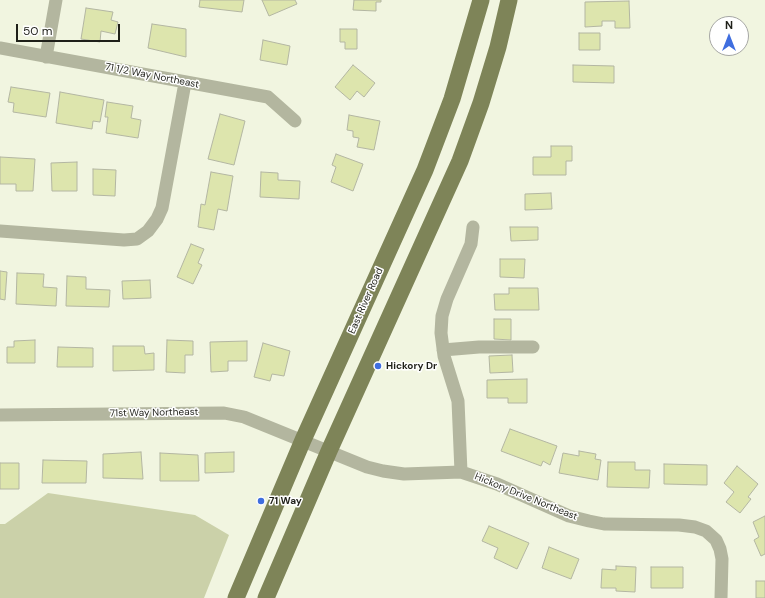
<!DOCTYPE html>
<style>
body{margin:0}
#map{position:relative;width:765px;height:598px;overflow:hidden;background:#f1f5e0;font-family:"DM Sans",sans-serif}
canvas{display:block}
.north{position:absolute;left:709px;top:16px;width:40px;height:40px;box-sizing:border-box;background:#fff;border:1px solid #a5a6a3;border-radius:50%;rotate:0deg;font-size:11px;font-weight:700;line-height:16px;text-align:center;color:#1f2019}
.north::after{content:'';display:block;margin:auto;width:14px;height:18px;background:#3f6edf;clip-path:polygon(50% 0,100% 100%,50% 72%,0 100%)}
.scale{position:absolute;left:16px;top:24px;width:104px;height:18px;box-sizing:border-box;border:2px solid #1f2019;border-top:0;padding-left:5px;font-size:12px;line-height:14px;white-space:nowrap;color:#1f2019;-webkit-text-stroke:3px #fff;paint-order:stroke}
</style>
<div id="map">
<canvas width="765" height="598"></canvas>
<div class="north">N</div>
<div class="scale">50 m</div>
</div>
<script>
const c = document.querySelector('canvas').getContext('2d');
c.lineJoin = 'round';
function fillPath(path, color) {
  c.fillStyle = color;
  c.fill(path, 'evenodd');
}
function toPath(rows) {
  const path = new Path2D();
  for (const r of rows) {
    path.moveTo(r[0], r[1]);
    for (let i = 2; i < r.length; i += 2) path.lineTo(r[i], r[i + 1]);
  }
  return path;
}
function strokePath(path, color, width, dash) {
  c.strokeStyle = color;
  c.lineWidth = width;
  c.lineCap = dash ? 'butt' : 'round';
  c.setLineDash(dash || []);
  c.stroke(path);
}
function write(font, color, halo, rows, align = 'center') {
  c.font = font + ' "DM Sans",sans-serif';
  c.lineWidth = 3;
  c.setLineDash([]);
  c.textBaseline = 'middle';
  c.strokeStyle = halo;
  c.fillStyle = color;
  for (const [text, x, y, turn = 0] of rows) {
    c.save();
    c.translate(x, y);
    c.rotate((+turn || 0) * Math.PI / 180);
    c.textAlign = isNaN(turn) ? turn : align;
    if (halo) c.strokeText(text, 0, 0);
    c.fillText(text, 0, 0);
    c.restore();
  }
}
const green = toPath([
 [48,493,195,515,229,535,204,598,0,598,0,524,5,524]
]);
const building = toPath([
 [200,0,244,0,242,12,199,7,200,0],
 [262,0,295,0,297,4,269,16,262,0],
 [354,0,381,0,381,2,376,2,376,11,353,10,354,0],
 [629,1,630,28,615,28,615,21,602,21,602,26,585,27,585,2,629,1],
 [86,8,113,12,111,20,118,22,115,34,101,31,100,42,81,39,86,8],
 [152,24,186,29,186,57,148,48,152,24],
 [340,29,357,29,357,49,345,49,345,42,340,42,340,29],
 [579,33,600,33,600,50,579,50,579,33],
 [263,40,290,46,287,65,260,60,263,40],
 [353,65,375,83,364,97,357,91,350,100,335,87,353,65],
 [573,65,614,66,614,83,573,82,573,65],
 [11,87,50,93,46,117,13,112,14,103,8,102,11,87],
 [60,92,104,100,100,122,93,121,92,129,56,123,60,92],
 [107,102,133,106,131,118,141,120,138,138,106,133,108,117,105,117,107,102],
 [220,114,245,121,234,165,208,159,220,114],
 [349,115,380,121,374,150,357,147,359,138,353,137,353,131,347,130,349,115],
 [551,146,572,146,572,161,566,161,566,175,533,175,533,157,551,157,551,146],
 [336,154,363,164,353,191,331,182,336,167,332,165,336,154],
 [0,157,35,159,33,191,16,191,16,184,0,184,0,157],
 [77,162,77,191,52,191,51,163,77,162],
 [93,169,116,170,115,196,93,195,93,169],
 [211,172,233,176,227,211,218,209,214,230,198,227,201,204,205,205,211,172],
 [261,172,278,173,278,180,300,181,299,199,260,197,261,172],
 [551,193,552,209,525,210,525,194,551,193],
 [510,227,538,227,538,240,511,241,510,227],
 [191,244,204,249,198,263,202,265,193,284,177,277,191,244],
 [500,259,525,259,524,278,500,277,500,259],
 [0,271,7,272,5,300,0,299,0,271],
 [17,273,44,274,43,287,57,288,56,306,16,304,17,273],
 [67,276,86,277,86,289,110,290,109,307,66,306,67,276],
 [150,280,151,298,123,299,122,281,150,280],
 [509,288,538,288,539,310,495,310,494,294,509,294,509,288],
 [494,319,511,319,511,340,494,339,494,319],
 [35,340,35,363,7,363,7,347,14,347,14,341,35,340],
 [167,340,193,341,193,355,185,355,185,373,166,372,167,340],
 [247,341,247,361,228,361,228,371,211,372,210,342,247,341],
 [263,343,290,351,284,376,272,374,270,381,254,377,263,343],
 [113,346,144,346,145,354,154,353,154,370,113,371,113,346],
 [58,347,93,348,93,367,57,367,58,347],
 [512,355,513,372,490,373,489,356,512,355],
 [527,379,527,403,508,403,508,398,487,398,487,380,527,379],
 [510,429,557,446,550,465,543,461,541,466,501,451,510,429],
 [579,451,596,454,595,459,601,460,598,480,559,473,563,453,579,456,579,451],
 [141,452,143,479,103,478,103,454,141,452],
 [234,452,234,472,205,473,205,453,234,452],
 [160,453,198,455,199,481,160,481,160,453],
 [43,460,87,461,86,483,42,483,43,460],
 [608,462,635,462,635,470,650,470,649,488,607,487,608,462],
 [0,463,19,463,19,489,0,489,0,463],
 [664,464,707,465,707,485,664,484,664,464],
 [737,466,758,484,748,497,751,499,740,513,726,502,734,492,724,483,737,466],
 [765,516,765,554,761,556,754,540,759,537,753,522,765,516],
 [489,526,529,543,517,569,494,558,498,548,482,541,489,526],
 [549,547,579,559,571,579,542,568,549,547],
 [616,566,636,567,635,592,616,591,616,588,601,588,602,569,616,570,616,566],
 [651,567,683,567,683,588,651,588,651,567],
 [756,581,765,581,765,598,756,598,756,581]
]);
const minor = toPath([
 [0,48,268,97,295,121],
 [46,57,56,0],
 [0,231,124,240,137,239,148,231,157,219,162,208,185,83],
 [443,350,479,347,533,347],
 [0,415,224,413,244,417,367,467,383,471,404,474,461,472,497,484,569,516,589,521,604,524,679,525,695,527,706,531,716,540,720,549,722,559,721,598],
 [461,472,458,401,444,356,441,333,442,316,447,299,471,244,473,227]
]);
const major = toPath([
 [236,598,303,440,425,170,452,99,481,0],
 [266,598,329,451,460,161,481,103,498,47,509,0]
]);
const markers = [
 [378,366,4,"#3f6edf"],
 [261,501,4,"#3f6edf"]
];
const streetNames = [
 ["71 1/2 Way Northeast",152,76,11],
 ["East River Road",366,301,-66],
 ["71st Way Northeast",154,413,-1],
 ["Hickory Drive Northeast",526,497,22]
];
const poiNames = [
 ["Hickory Dr",386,366],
 ["71 Way",269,501]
];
fillPath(green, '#cbd1a9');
fillPath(building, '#dde5ad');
strokePath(building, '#b3b6a2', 1);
strokePath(minor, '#b3b69f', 13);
strokePath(major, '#7e8458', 17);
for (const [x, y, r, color] of markers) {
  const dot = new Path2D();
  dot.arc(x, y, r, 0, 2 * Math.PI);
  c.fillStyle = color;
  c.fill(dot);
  strokePath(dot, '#fff', 1.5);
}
write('10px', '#1f2019', '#fff', streetNames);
write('bold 10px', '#1f2019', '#fff', poiNames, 'left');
</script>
